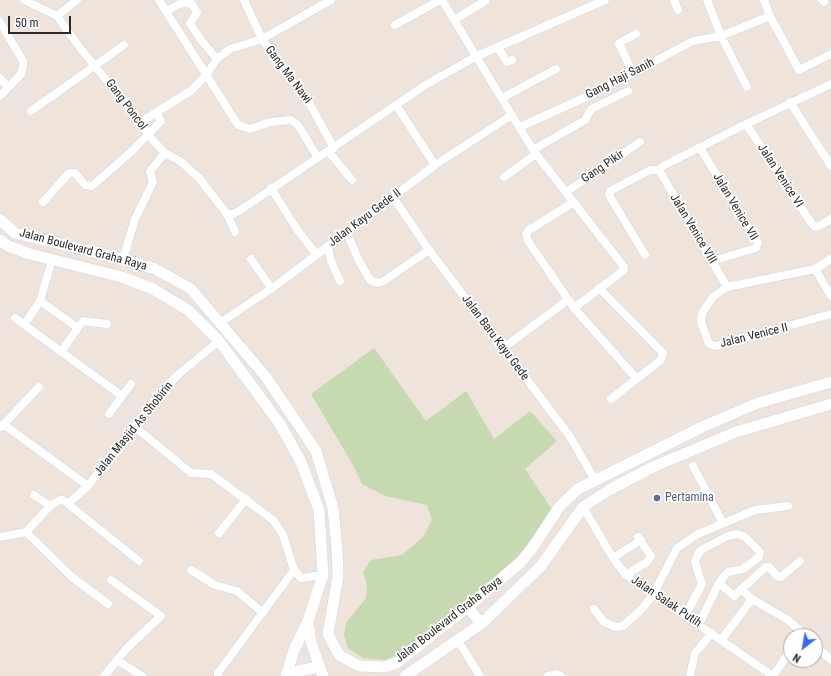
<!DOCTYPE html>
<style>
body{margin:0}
#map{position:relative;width:831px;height:676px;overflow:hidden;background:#eee4db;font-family:"Roboto Condensed",sans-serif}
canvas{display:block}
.north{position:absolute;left:783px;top:628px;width:40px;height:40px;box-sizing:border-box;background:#fff;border:1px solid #aaa;border-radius:50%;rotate:211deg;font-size:11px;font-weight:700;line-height:16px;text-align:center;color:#2a2a2a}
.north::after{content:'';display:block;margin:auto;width:14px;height:18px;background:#3666ff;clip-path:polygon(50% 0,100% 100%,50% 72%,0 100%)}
.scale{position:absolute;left:8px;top:16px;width:63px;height:18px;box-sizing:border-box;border:2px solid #2a2a2a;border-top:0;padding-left:5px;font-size:12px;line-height:14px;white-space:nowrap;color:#2a2a2a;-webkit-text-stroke:3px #fff;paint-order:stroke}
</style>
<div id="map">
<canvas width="831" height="676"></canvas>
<div class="north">N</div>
<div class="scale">50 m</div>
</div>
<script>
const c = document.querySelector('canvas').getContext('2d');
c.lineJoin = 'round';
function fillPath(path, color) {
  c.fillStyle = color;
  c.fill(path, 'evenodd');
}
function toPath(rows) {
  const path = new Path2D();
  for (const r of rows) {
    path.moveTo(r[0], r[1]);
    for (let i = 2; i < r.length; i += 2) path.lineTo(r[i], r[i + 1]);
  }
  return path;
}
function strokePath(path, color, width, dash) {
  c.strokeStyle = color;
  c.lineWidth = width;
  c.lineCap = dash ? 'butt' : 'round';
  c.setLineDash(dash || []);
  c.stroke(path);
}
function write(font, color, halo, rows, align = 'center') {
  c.font = font + ' "Roboto Condensed",sans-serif';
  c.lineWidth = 3.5;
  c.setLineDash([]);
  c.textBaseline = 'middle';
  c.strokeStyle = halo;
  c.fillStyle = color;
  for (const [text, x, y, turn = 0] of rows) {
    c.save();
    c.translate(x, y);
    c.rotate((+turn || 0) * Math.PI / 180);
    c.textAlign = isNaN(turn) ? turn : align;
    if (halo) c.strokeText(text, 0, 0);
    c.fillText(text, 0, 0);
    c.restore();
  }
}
const cemetery = toPath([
 [374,348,426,421,466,391,494,439,530,411,557,441,525,469,551,508,538,530,518,556,461,608,399,654,385,660,363,658,348,648,344,635,346,623,366,598,367,585,363,572,371,560,402,555,423,537,432,520,427,505,385,496,362,484,353,465,311,394]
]);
const street = toPath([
 [24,0,57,16,80,48,141,122,148,135,165,153,180,161,199,178,227,214,235,232],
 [159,0,238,125,250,129,270,122,291,120,298,125,318,158],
 [244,0,262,39,289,78,308,101,334,148],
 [442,0,533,150,624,267,624,270,574,308],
 [674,0,678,10],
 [707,0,721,36,747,87],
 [764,0,770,16,799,70,831,54],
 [822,0,824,2],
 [166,11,182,3,192,4,197,13,190,23,201,40,217,59],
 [57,16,77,0],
 [454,20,485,1],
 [0,22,23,61,23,67,21,74,0,96],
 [395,25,440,0],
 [498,48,507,62,512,60],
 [632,72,619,43,636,34],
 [0,78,8,87],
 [502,98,556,69],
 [790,102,831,166],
 [396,105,435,165],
 [31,111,124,45],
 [141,122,192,90,206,75,217,59,230,49,262,39,331,0],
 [746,124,812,224,815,227,819,226,831,219],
 [520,127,599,91,693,41,721,36,770,16],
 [700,148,758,243,756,248,712,261],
 [533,150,585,120,591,109,628,91],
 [329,152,352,180],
 [659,170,727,287],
 [504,177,536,154],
 [271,188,296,228,316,254],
 [566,192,640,142],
 [393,197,429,250,569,435,595,480],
 [43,202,69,173,75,173,85,185,92,186,131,152,161,121,157,113],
 [574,202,529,230,526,234,528,241,574,308,636,378],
 [227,214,233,214,239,211,427,84,477,56,605,0],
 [347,233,358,259,370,280,377,283,382,282,394,274,429,250],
 [328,246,331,261,340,281],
 [645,255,609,195,610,191,650,170,659,170,663,166,746,124,831,84],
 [123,259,135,219,153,182,150,171,165,153],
 [251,259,272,289],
 [831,259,815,269,727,287,713,297,702,313,701,322,709,344,716,346,831,314],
 [815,269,831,296],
 [599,288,663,353,661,360,611,399],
 [40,301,78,328],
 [15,318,122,396],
 [220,323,278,284,435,165,512,115],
 [24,325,40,301,52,260],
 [503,348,568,300],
 [61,352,83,321,107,324],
 [109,414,131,384],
 [3,424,88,486],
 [134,426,191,473,211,474,273,520,283,535,294,570],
 [1,427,39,387],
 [693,466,723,523],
 [34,495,50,506],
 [69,503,88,486,164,388,180,373,219,341],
 [583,507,613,558,626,575,773,676],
 [26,532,72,577,108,604],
 [219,533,246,499],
 [0,537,26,532,50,506,60,500,63,500,139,561],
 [613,558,641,540],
 [191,570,215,585,237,591,263,613],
 [626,575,647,562,651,556,638,537],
 [719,583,734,596,766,567,769,567,777,576,781,577,800,561],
 [741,589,752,599,788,620,806,636],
 [594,609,604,622,616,627,623,626,642,609,653,595,677,548,698,534,755,510,788,506],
 [685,616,702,584,695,562,698,554,701,550,728,536,737,534,745,537,760,552,759,557,743,569,728,572,725,575,719,583,699,624],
 [722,639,752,599],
 [458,641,480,676],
 [815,645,831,660],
 [117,660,142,676],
 [104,676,127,648,161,616,111,580],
 [218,676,218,673,294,570,301,578,323,575],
 [548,676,557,674,561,676],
 [690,676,695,653,712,633],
 [773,676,791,650]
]);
const secondary = toPath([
 [0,220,15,233,123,259,155,269,191,289,266,377,316,451,333,508,337,549,338,576,328,634,339,655,359,666,385,667,398,662,468,607,521,562,533,547,560,506,578,489,702,427,758,403,831,382],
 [0,240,8,246,30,254,122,277,153,289,188,310,219,341,280,424,301,462,319,510,323,575,308,621,311,642,323,676],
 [468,607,481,624],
 [286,676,294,650,308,621],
 [289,676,298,671,319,667],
 [405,676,481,624,541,566,583,507,609,490,655,466,736,432,831,404]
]);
const markers = [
 [657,498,4,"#5c6f8a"]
];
const streetNames = [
 ["Gang Ma Nawi",288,75,53],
 ["Gang Haji Sanih",620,79,-27],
 ["Gang Poncol",126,105,53],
 ["Gang Pikir",603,167,-34],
 ["Jalan Venice VI",780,176,57],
 ["Jalan Venice VII",735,207,59],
 ["Jalan Kayu Gede II",365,218,-37],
 ["Jalan Venice VIII",693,229,59],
 ["Jalan Boulevard Graha Raya",83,250,15],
 ["Jalan Venice II",754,336,-14],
 ["Jalan Baru Kayu Gede",495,338,53],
 ["Jalan Masjid As Shobirin",134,429,-51],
 ["Jalan Salak Putih",666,602,34],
 ["Jalan Boulevard Graha Raya",449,620,-38]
];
const serviceNames = [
 ["Pertamina",665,498]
];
fillPath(cemetery, '#c6d9b0');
strokePath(street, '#d0d5e5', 9);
strokePath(secondary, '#d0d5e5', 12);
strokePath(street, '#fff', 8);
strokePath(secondary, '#fff', 11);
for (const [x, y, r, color] of markers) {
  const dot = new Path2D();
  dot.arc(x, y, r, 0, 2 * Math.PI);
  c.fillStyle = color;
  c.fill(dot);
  strokePath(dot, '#fff', 1.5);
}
write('12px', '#2a2a2a', '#fff', streetNames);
write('12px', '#4e5e75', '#fff', serviceNames, 'left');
</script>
